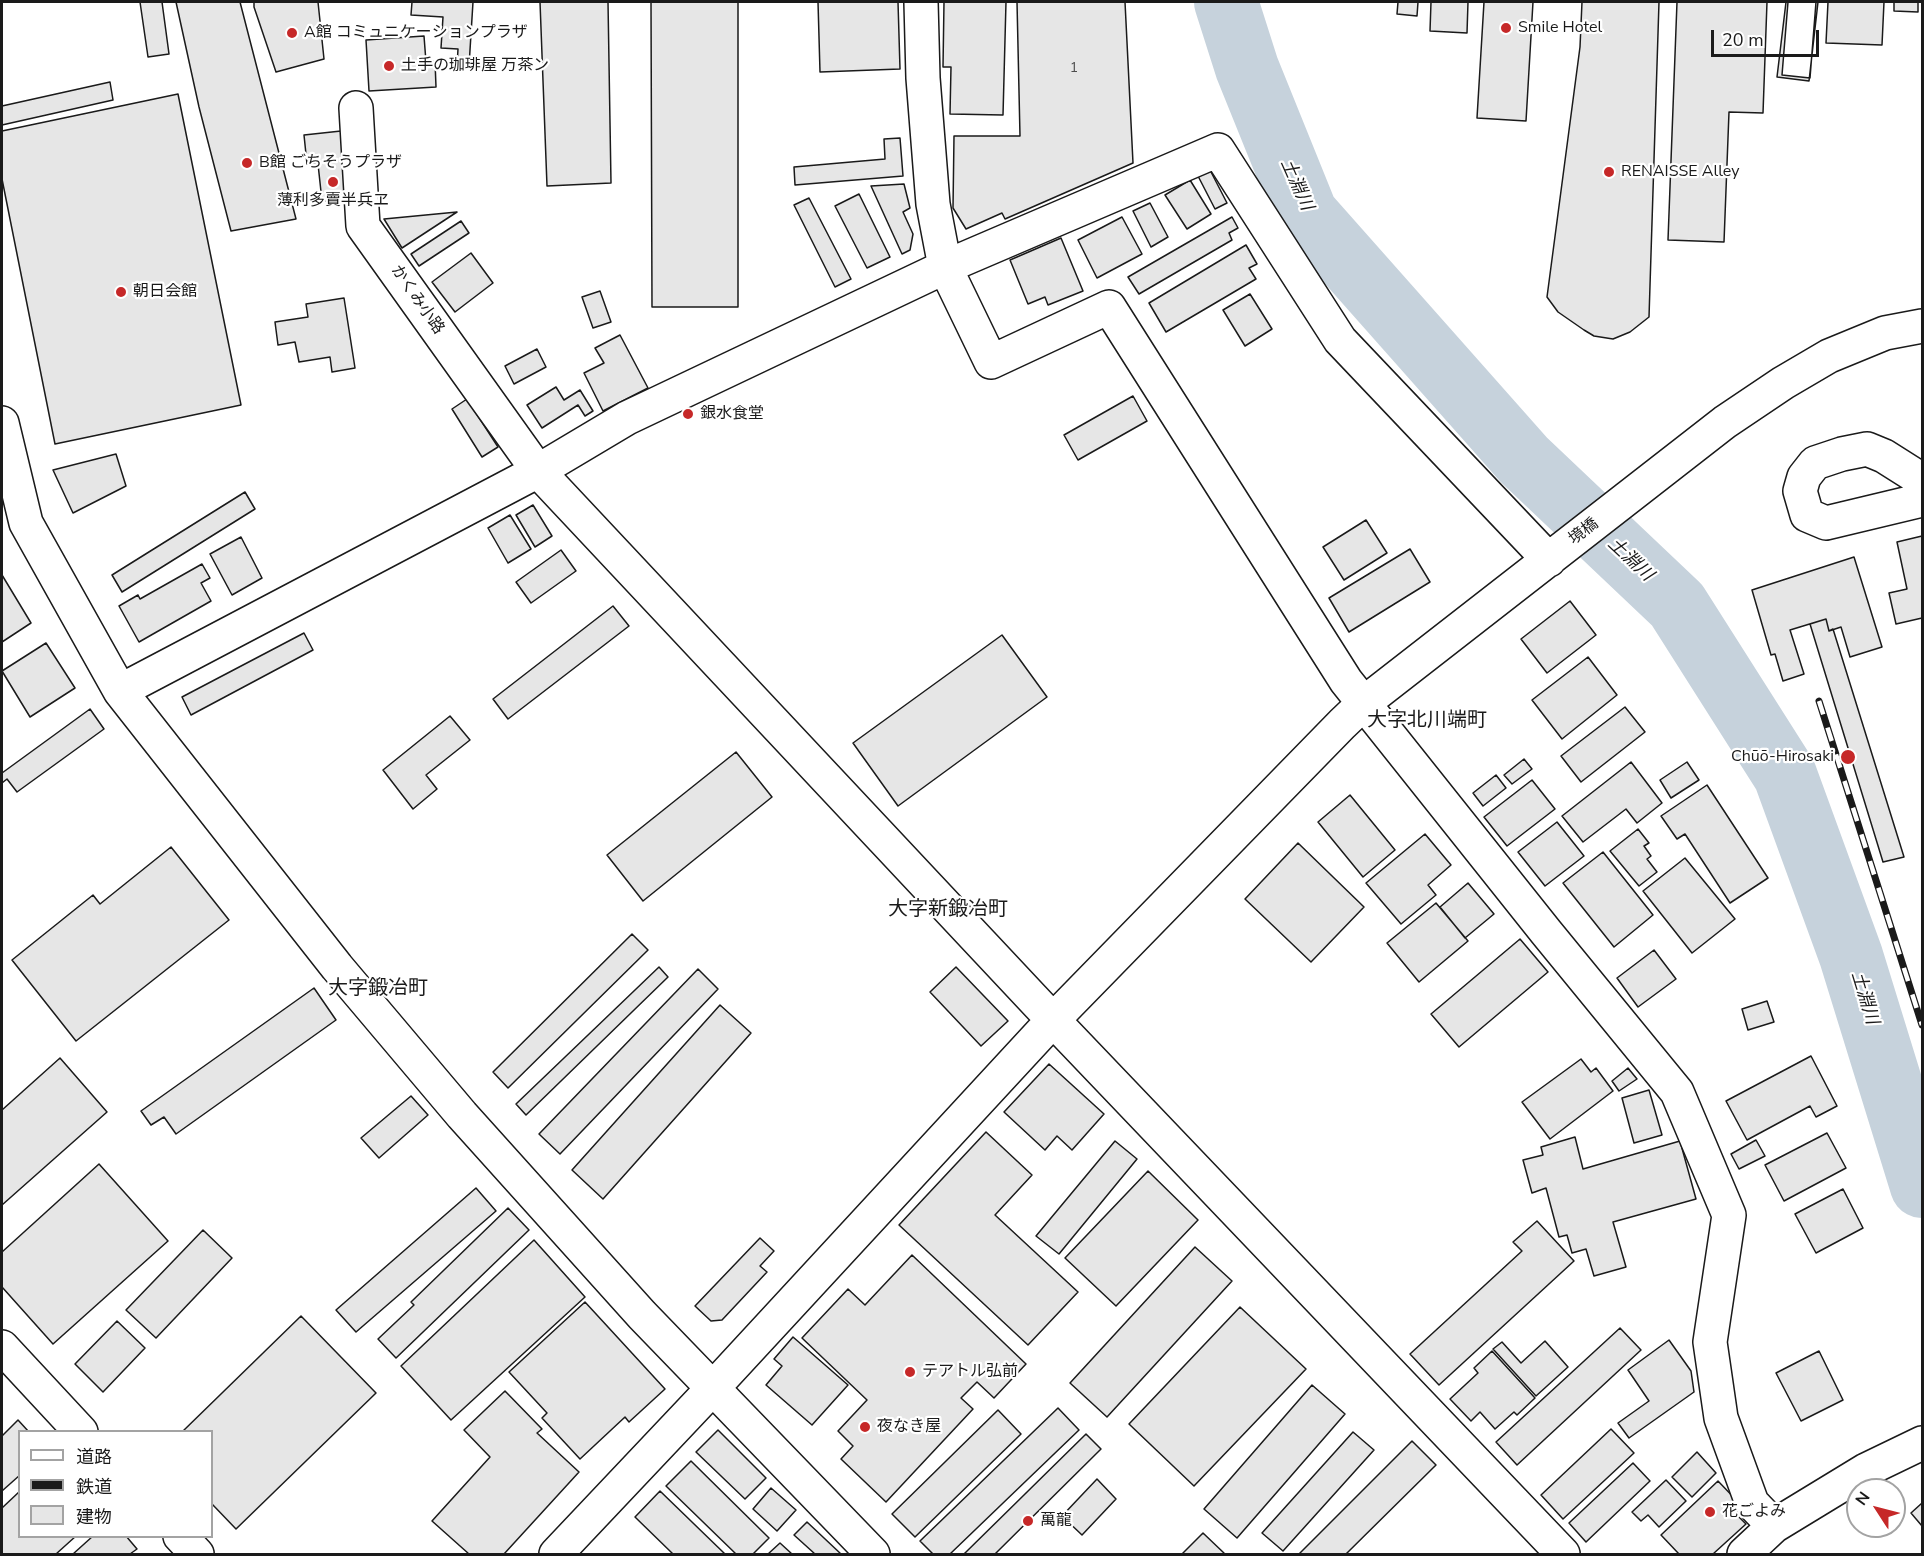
<!DOCTYPE html>
<meta charset="utf-8">
<style>
body{margin:0}
#map{position:relative;width:1924px;height:1556px;overflow:hidden;background:#fff;font-family:"Nunito Sans","Noto Sans JP",sans-serif}
canvas{display:block}
.frame{position:absolute;inset:0;border:3px solid #1a1a1a;pointer-events:none}
.legend{position:absolute;left:18px;top:1430px;width:195px;height:108px;box-sizing:border-box;background:#fff;border:2px solid #a3a3a3;margin:0;padding:8px 10px;list-style:none;font-size:18px;color:#1a1a1a}
.legend li{display:flex;align-items:center;gap:12px;height:30px}
.legend b{width:30px;border:2px solid #a3a3a3}
.north{position:absolute;left:1846px;top:1478px;width:60px;height:60px;box-sizing:border-box;background:#fff;border:2px solid #a3a3a3;border-radius:50%;rotate:306deg;font-size:16px;font-weight:700;line-height:24px;text-align:center;color:#1a1a1a}
.north::after{content:'';display:block;margin:auto;width:21px;height:27px;background:#c62828;clip-path:polygon(50% 0,100% 100%,50% 72%,0 100%)}
.scale{position:absolute;left:1711px;top:30px;width:108px;height:27px;box-sizing:border-box;border:3px solid #1a1a1a;border-top:0;padding-left:8px;font-size:18px;line-height:21px;white-space:nowrap;color:#1a1a1a;-webkit-text-stroke:4px #fff;paint-order:stroke}
</style>
<div id="map">
<canvas width="1924" height="1556"></canvas>
<div class="frame"></div>
<ul class="legend">
<li><b style="height:8px;background:#fff"></b>道路</li>
<li><b style="height:8px;background:#1a1a1a"></b>鉄道</li>
<li><b style="height:16px;background:#e6e6e6"></b>建物</li>
</ul>
<div class="north">N</div>
<div class="scale">20 m</div>
</div>
<script>
const g = document.querySelector('canvas').getContext('2d');
g.lineJoin = 'round';
function trace(path, color, width, dash) { g.strokeStyle = color; g.lineWidth = width; g.lineCap = dash ? 'butt' : 'round'; g.setLineDash(dash || []); g.stroke(path); }
function fillPath(path, color) { g.fillStyle = color; g.fill(path, 'evenodd'); }
function write(font, color, halo, rows, align = 'center') {
  g.font = font + ' "Nunito Sans","Noto Sans JP",sans-serif'; g.lineWidth = 4.5; g.setLineDash([]); g.textBaseline = 'middle'; g.strokeStyle = halo; g.fillStyle = color; for (const [text, x, y, turn = 0] of rows) {
    g.save(); g.translate(x, y); g.rotate((+turn || 0) * Math.PI / 180); g.textAlign = isNaN(turn) ? turn : align; if (halo) g.strokeText(text, 0, 0); g.fillText(text, 0, 0); g.restore();
  }
}
trace(new Path2D(`
 M 1226,2 L 1247,68 L 1306,214 L 1524,460 L 1677,605 L 1785,775 L 1851,956 L 1922,1186`), '#c6d2dc', 64);
const building = new Path2D(`
 M 140,2 L 162,2 L 169,54 L 148,57 Z
 M 176,2 L 240,2 L 296,219 L 231,231 L 199,107 Z
 M 254,2 L 318,2 L 324,59 L 276,72 L 254,7 Z
 M 412,2 L 473,2 L 469,66 L 457,66 L 458,49 L 441,48 L 443,17 L 411,15 Z
 M 540,2 L 608,2 L 611,183 L 547,186 Z
 M 651,2 L 738,2 L 738,307 L 652,307 Z
 M 818,2 L 898,2 L 900,69 L 820,72 Z
 M 944,2 L 1006,2 L 1003,115 L 950,114 L 951,67 L 943,67 Z
 M 1017,2 L 1125,2 L 1133,163 L 1005,219 L 1002,213 L 966,229 L 953,208 L 954,136 L 1020,136 Z
 M 1398,2 L 1418,2 L 1417,16 L 1397,14 Z
 M 1431,2 L 1468,2 L 1467,33 L 1430,31 Z
 M 1484,2 L 1533,2 L 1526,121 L 1477,118 Z
 M 1582,2 L 1659,2 L 1649,317 L 1630,332 L 1613,339 L 1594,336 L 1584,330 L 1558,312 L 1547,297 L 1580,47 Z
 M 1677,2 L 1767,2 L 1763,113 L 1729,112 L 1724,242 L 1668,240 Z
 M 1786,2 L 1818,2 L 1809,81 L 1777,77 Z
 M 1788,2 L 1816,2 L 1810,78 L 1782,75 Z
 M 1828,2 L 1884,2 L 1882,45 L 1826,43 Z
 M 1894,2 L 1918,2 L 1918,12 L 1894,11 Z
 M 424,36 L 426,62 L 435,61 L 436,87 L 369,91 L 366,40 Z
 M 110,82 L 113,100 L 2,125 L 2,106 Z
 M 178,94 L 241,405 L 55,444 L 2,179 L 2,131 Z
 M 341,131 L 347,199 L 322,201 L 318,164 L 307,164 L 304,135 Z
 M 900,138 L 903,176 L 795,185 L 794,167 L 885,159 L 884,139 Z
 M 1210,170 L 1227,203 L 1215,209 L 1198,176 Z
 M 1190,180 L 1211,214 L 1187,229 L 1165,195 Z
 M 904,184 L 910,208 L 903,212 L 913,234 L 910,250 L 902,254 L 871,186 Z
 M 859,194 L 890,257 L 867,268 L 835,206 Z
 M 809,198 L 851,279 L 835,287 L 794,205 Z
 M 1150,203 L 1168,237 L 1151,247 L 1133,211 Z
 M 457,212 L 402,248 L 384,219 Z
 M 1122,217 L 1142,254 L 1097,278 L 1078,240 Z
 M 1232,217 L 1238,228 L 1229,233 L 1232,240 L 1139,294 L 1128,277 Z
 M 461,221 L 469,233 L 419,266 L 411,254 Z
 M 1061,238 L 1083,291 L 1048,305 L 1045,297 L 1028,304 L 1010,260 Z
 M 1246,245 L 1257,264 L 1249,268 L 1256,279 L 1166,332 L 1149,303 Z
 M 471,253 L 493,283 L 455,312 L 432,282 Z
 M 600,291 L 611,322 L 593,328 L 582,297 Z
 M 1250,294 L 1272,329 L 1245,346 L 1223,310 Z
 M 344,298 L 355,368 L 332,372 L 330,357 L 299,362 L 295,342 L 278,345 L 275,322 L 308,317 L 306,304 Z
 M 620,335 L 648,388 L 603,411 L 584,373 L 604,363 L 595,348 Z
 M 537,349 L 546,367 L 514,384 L 505,366 Z
 M 556,387 L 564,400 L 580,390 L 593,411 L 585,416 L 578,405 L 542,428 L 527,405 Z
 M 1133,396 L 1147,421 L 1078,460 L 1064,435 Z
 M 467,399 L 498,447 L 482,457 L 452,409 Z
 M 116,454 L 126,486 L 73,513 L 53,470 Z
 M 245,492 L 255,509 L 122,592 L 112,575 Z
 M 533,505 L 552,536 L 535,547 L 516,515 Z
 M 510,515 L 531,549 L 508,563 L 488,528 Z
 M 1366,520 L 1387,553 L 1344,580 L 1323,547 Z
 M 1922,536 L 1922,618 L 1896,624 L 1889,593 L 1907,589 L 1897,542 Z
 M 241,537 L 262,578 L 232,595 L 210,554 Z
 M 1410,549 L 1430,582 L 1349,632 L 1329,598 Z
 M 561,550 L 576,571 L 531,603 L 516,582 Z
 M 1854,557 L 1882,647 L 1850,657 L 1841,627 L 1829,631 L 1826,619 L 1790,630 L 1804,674 L 1783,681 L 1775,654 L 1771,655 L 1752,590 Z
 M 202,564 L 210,578 L 201,583 L 211,601 L 139,642 L 119,606 L 138,595 L 140,599 Z
 M 2,575 L 31,623 L 2,642 Z
 M 1570,601 L 1596,635 L 1547,673 L 1521,639 Z
 M 613,606 L 629,626 L 508,719 L 493,699 Z
 M 1826,619 L 1829,631 L 1833,629 L 1904,857 L 1883,862 L 1810,624 Z
 M 304,633 L 313,650 L 191,715 L 182,697 Z
 M 1002,635 L 1047,697 L 898,806 L 853,743 Z
 M 46,643 L 75,688 L 30,717 L 2,671 Z
 M 1588,657 L 1617,695 L 1562,739 L 1532,700 Z
 M 1625,707 L 1645,732 L 1581,782 L 1561,756 Z
 M 90,709 L 104,729 L 17,792 L 7,779 L 2,783 L 2,773 Z
 M 450,716 L 470,740 L 426,775 L 437,789 L 413,809 L 383,770 Z
 M 736,752 L 772,797 L 643,901 L 607,855 Z
 M 1524,759 L 1532,769 L 1512,784 L 1504,775 Z
 M 1631,762 L 1662,803 L 1637,823 L 1626,809 L 1583,842 L 1562,816 Z
 M 1687,762 L 1699,780 L 1671,798 L 1660,780 Z
 M 1496,775 L 1506,788 L 1483,806 L 1473,793 Z
 M 1532,780 L 1555,809 L 1507,846 L 1484,817 Z
 M 1707,785 L 1768,878 L 1730,903 L 1685,834 L 1677,839 L 1661,816 Z
 M 1350,795 L 1395,850 L 1363,877 L 1318,822 Z
 M 1557,822 L 1584,856 L 1545,886 L 1518,852 Z
 M 1638,829 L 1649,843 L 1644,846 L 1651,856 L 1647,859 L 1657,872 L 1639,886 L 1610,851 Z
 M 1425,834 L 1451,865 L 1428,885 L 1436,895 L 1401,924 L 1366,883 Z
 M 1298,843 L 1364,907 L 1311,962 L 1245,899 Z
 M 171,847 L 229,920 L 76,1041 L 12,960 L 93,895 L 100,904 Z
 M 1603,852 L 1653,915 L 1614,947 L 1563,883 Z
 M 1685,858 L 1735,919 L 1692,953 L 1643,891 Z
 M 1468,883 L 1494,914 L 1465,938 L 1440,907 Z
 M 1436,903 L 1468,941 L 1419,982 L 1387,943 Z
 M 632,934 L 648,950 L 508,1088 L 493,1072 Z
 M 1520,939 L 1548,972 L 1459,1047 L 1431,1014 Z
 M 1654,950 L 1676,979 L 1638,1007 L 1617,978 Z
 M 659,967 L 668,977 L 526,1115 L 516,1104 Z
 M 956,967 L 1008,1021 L 981,1046 L 930,992 Z
 M 698,969 L 718,989 L 560,1154 L 539,1134 Z
 M 314,988 L 336,1020 L 176,1134 L 164,1117 L 151,1125 L 141,1111 Z
 M 1767,1001 L 1774,1022 L 1748,1030 L 1742,1009 Z
 M 720,1005 L 751,1033 L 603,1199 L 572,1170 Z
 M 1811,1056 L 1837,1106 L 1816,1117 L 1810,1106 L 1747,1140 L 1726,1101 Z
 M 60,1058 L 107,1112 L 2,1205 L 2,1110 Z
 M 1581,1059 L 1591,1072 L 1596,1068 L 1613,1091 L 1550,1139 L 1522,1102 Z
 M 1049,1064 L 1104,1114 L 1072,1150 L 1057,1136 L 1045,1150 L 1004,1112 Z
 M 1628,1068 L 1637,1079 L 1619,1091 L 1612,1081 Z
 M 1649,1090 L 1662,1135 L 1634,1143 L 1622,1098 Z
 M 411,1096 L 428,1115 L 379,1158 L 361,1138 Z
 M 986,1132 L 1032,1175 L 995,1215 L 1078,1292 L 1028,1345 L 899,1225 Z
 M 1827,1133 L 1846,1168 L 1784,1201 L 1765,1165 Z
 M 1575,1137 L 1583,1169 L 1680,1141 L 1696,1199 L 1613,1222 L 1626,1267 L 1594,1276 L 1586,1249 L 1572,1253 L 1567,1235 L 1559,1237 L 1546,1188 L 1532,1193 L 1523,1160 L 1543,1155 L 1541,1147 Z
 M 1756,1140 L 1765,1156 L 1739,1169 L 1731,1154 Z
 M 1115,1141 L 1137,1159 L 1059,1254 L 1036,1236 Z
 M 99,1164 L 168,1241 L 53,1344 L 2,1287 L 2,1252 Z
 M 1148,1171 L 1198,1220 L 1116,1306 L 1065,1258 Z
 M 476,1188 L 496,1211 L 356,1332 L 336,1310 Z
 M 1843,1189 L 1863,1228 L 1816,1253 L 1795,1214 Z
 M 508,1208 L 529,1230 L 396,1358 L 378,1339 L 414,1305 L 411,1302 Z
 M 1537,1221 L 1574,1261 L 1439,1385 L 1410,1354 L 1522,1251 L 1513,1242 Z
 M 203,1230 L 232,1258 L 156,1338 L 126,1310 Z
 M 760,1238 L 774,1251 L 760,1266 L 767,1272 L 722,1320 L 711,1321 L 695,1306 Z
 M 534,1240 L 585,1297 L 451,1420 L 401,1366 Z
 M 1195,1247 L 1232,1281 L 1107,1417 L 1070,1383 Z
 M 912,1255 L 1026,1364 L 994,1398 L 977,1382 L 961,1398 L 973,1409 L 886,1502 L 841,1459 L 853,1446 L 838,1431 L 867,1400 L 802,1338 L 848,1289 L 865,1305 Z
 M 585,1302 L 665,1389 L 629,1422 L 625,1417 L 580,1459 L 542,1418 L 547,1413 L 509,1372 Z
 M 1240,1307 L 1306,1369 L 1194,1486 L 1129,1424 Z
 M 301,1316 L 376,1393 L 236,1529 L 212,1504 L 212,1432 L 182,1432 Z
 M 117,1321 L 145,1348 L 103,1392 L 75,1364 Z
 M 1620,1328 L 1641,1350 L 1517,1465 L 1496,1442 Z
 M 793,1337 L 848,1385 L 812,1425 L 766,1385 L 782,1366 L 774,1359 Z
 M 1669,1340 L 1691,1371 L 1694,1392 L 1629,1438 L 1618,1423 L 1649,1401 L 1628,1370 Z
 M 1545,1341 L 1568,1367 L 1536,1396 L 1493,1349 L 1502,1342 L 1521,1363 Z
 M 1492,1351 L 1535,1398 L 1517,1415 L 1514,1412 L 1495,1429 L 1480,1412 L 1471,1421 L 1450,1399 L 1478,1373 L 1474,1368 Z
 M 1819,1351 L 1843,1400 L 1801,1421 L 1776,1373 Z
 M 1312,1385 L 1345,1414 L 1237,1538 L 1204,1509 Z
 M 505,1391 L 542,1429 L 537,1433 L 579,1472 L 504,1554 L 469,1554 L 432,1521 L 490,1457 L 464,1430 Z
 M 1058,1408 L 1079,1430 L 950,1554 L 933,1554 L 920,1541 Z
 M 998,1410 L 1021,1434 L 915,1537 L 892,1514 Z
 M 18,1420 L 29,1432 L 20,1432 L 20,1475 L 2,1491 L 2,1436 Z
 M 1611,1429 L 1634,1453 L 1563,1519 L 1541,1495 Z
 M 718,1430 L 766,1478 L 745,1499 L 696,1452 Z
 M 1353,1432 L 1374,1450 L 1283,1551 L 1262,1533 Z
 M 1086,1434 L 1101,1449 L 995,1554 L 964,1554 Z
 M 1412,1441 L 1436,1465 L 1346,1554 L 1299,1554 Z
 M 1697,1452 L 1716,1473 L 1692,1497 L 1672,1477 Z
 M 691,1461 L 769,1538 L 753,1554 L 736,1554 L 666,1486 Z
 M 1633,1463 L 1650,1481 L 1586,1542 L 1569,1523 Z
 M 1097,1479 L 1116,1499 L 1082,1535 L 1062,1516 Z
 M 1666,1480 L 1686,1501 L 1659,1527 L 1648,1515 L 1641,1521 L 1632,1512 Z
 M 1718,1481 L 1741,1505 L 1734,1512 L 1746,1524 L 1713,1554 L 1679,1554 L 1661,1535 Z
 M 771,1488 L 796,1510 L 777,1531 L 753,1509 Z
 M 20,1491 L 20,1536 L 76,1536 L 56,1554 L 2,1554 L 2,1508 Z
 M 660,1491 L 725,1554 L 673,1554 L 635,1517 Z
 M 1922,1503 L 1922,1526 L 1911,1513 Z
 M 807,1522 L 841,1554 L 815,1554 L 794,1535 Z
 M 1203,1533 L 1225,1554 L 1182,1554 Z
 M 93,1536 L 126,1536 L 137,1549 L 130,1554 L 73,1554 Z
 M 780,1543 L 792,1554 L 768,1554 Z`);
fillPath(building, '#e6e6e6');
trace(building, '#1a1a1a', 1.5);
const minor = new Path2D(`
 M 921,2 L 923,78 L 933,204 L 945,267 L 991,362 L 1109,307 L 1346,681 L 1546,932 L 1677,1092 L 1729,1215 L 1710,1342 L 1721,1418 L 1752,1503 L 1774,1526
 M 356,108 L 363,226 L 538,471 L 1053,1020 L 1563,1554
 M 2,423 L 26,523 L 120,691 L 337,967 L 462,1115 L 642,1315 L 873,1554
 M 1922,480 L 1884,456 L 1867,449 L 1842,454 L 1815,463 L 1804,477 L 1800,491 L 1807,515 L 1826,523 L 1922,500
 M 120,691 L 538,471 L 627,418 L 945,267 L 1218,150 L 1340,340 L 1549,560
 M 556,1554 L 712,1389 L 1053,1020 L 1342,724 L 1364,703 L 1725,422 L 1783,383 L 1829,356 L 1885,333 L 1922,326
 M 1744,1554 L 1774,1526 L 1866,1470 L 1922,1443`);
const major = new Path2D(`
 M 2,1347 L 81,1432
 M 180,1536 L 197,1554`);
trace(minor, '#1a1a1a', 36);
trace(major, '#1a1a1a', 36);
trace(minor, '#fff', 33);
trace(major, '#fff', 33);
const rail = new Path2D(`
 M 1819,701 L 1922,1025`);
trace(rail, '#1a1a1a', 7);
trace(rail, '#fff', 4.5, [14]);
for (const [x, y, r, color] of [
 [1506,28,6,"#c62828"],
 [292,33,6,"#c62828"],
 [389,66,6,"#c62828"],
 [247,163,6,"#c62828"],
 [1609,172,6,"#c62828"],
 [333,182,6,"#c62828"],
 [121,292,6,"#c62828"],
 [688,414,6,"#c62828"],
 [1848,757,8,"#c62828"],
 [910,1372,6,"#c62828"],
 [865,1427,6,"#c62828"],
 [1710,1512,6,"#c62828"],
 [1028,1521,6,"#c62828"]
]) { const dot = new Path2D(); dot.arc(x, y, r, 0, 2 * Math.PI); g.fillStyle = color; g.fill(dot); trace(dot, '#fff', 2); }
write('14px', '#4d4d4d', null, [
 ["1",1074,69]
]);
write('16px', '#1a1a1a', '#fff', [
 ["Smile Hotel",1518,28],
 ["A館 コミュニケーションプラザ",304,33],
 ["土手の珈琲屋 万茶ン",401,66],
 ["B館 ごちそうプラザ",259,163],
 ["RENAISSE Alley",1621,172],
 ["薄利多賣半兵ヱ",333,201,"center"],
 ["朝日会館",133,292],
 ["銀水食堂",700,414],
 ["Chūō-Hirosaki",1834,757,"right"],
 ["テアトル弘前",922,1372],
 ["夜なき屋",877,1427],
 ["花ごよみ",1722,1512],
 ["萬龍",1040,1521]
], 'left');
write('16px', '#1a1a1a', '#fff', [
 ["かくみ小路",417,300,55],
 ["境橋",1584,532,-37]
]);
write('italic 18px', '#1a1a1a', '#fff', [
 ["土淵川",1296,185,66],
 ["土淵川",1630,560,43],
 ["土淵川",1864,998,73]
]);
write('20px', '#1a1a1a', '#fff', [
 ["大字北川端町",1427,721],
 ["大字新鍛冶町",948,910],
 ["大字鍛冶町",378,989]
]);
</script>
